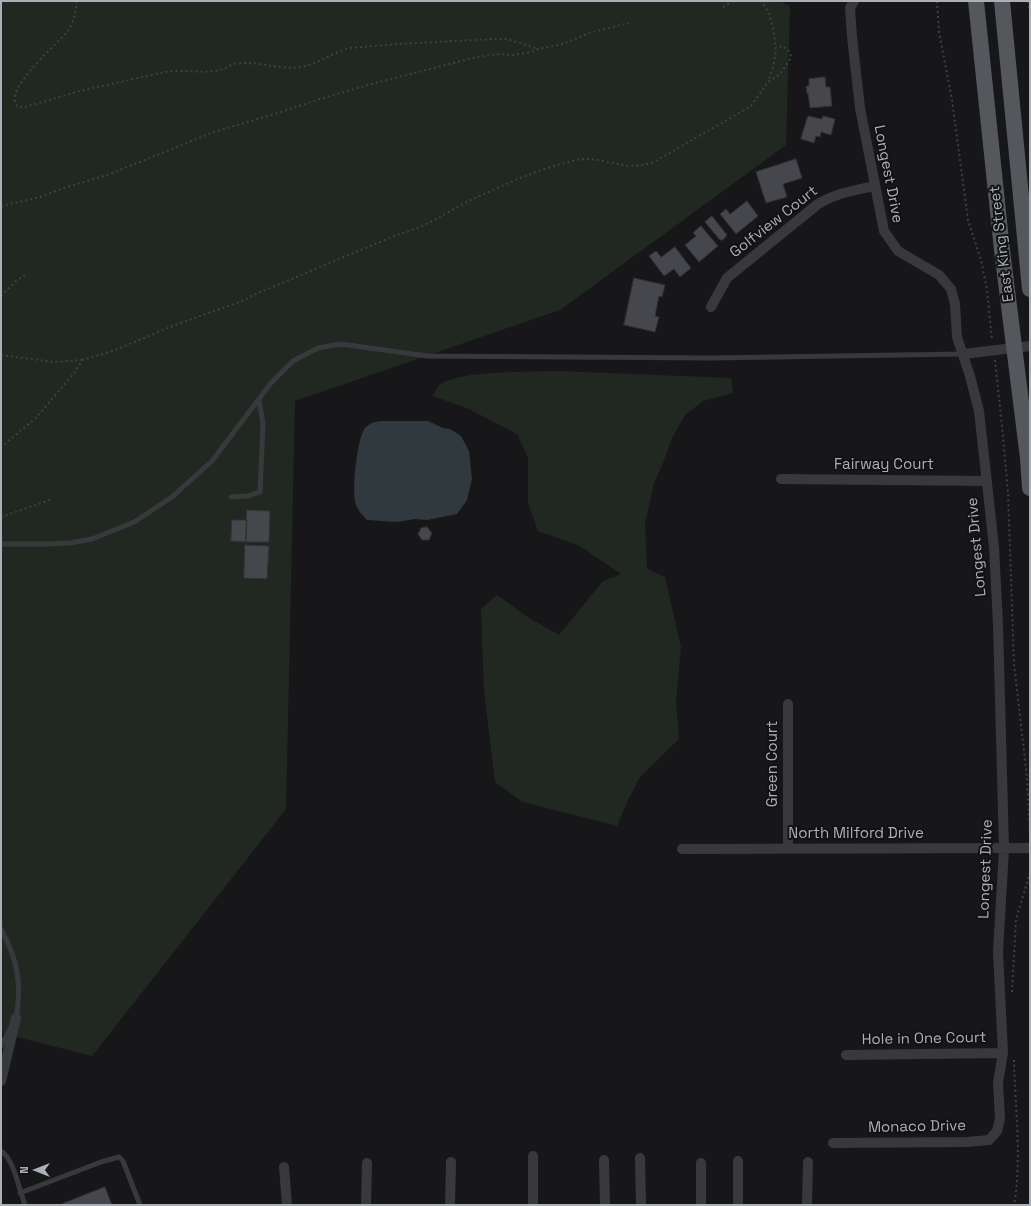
<!DOCTYPE html>
<style>
body{margin:0}
#map{position:relative;width:1031px;height:1206px;overflow:hidden;background:#171719;font-family:"Space Grotesk",sans-serif}
canvas{display:block}
.frame{position:absolute;inset:0;border:2px solid #aaafb8;pointer-events:none}
.north{position:absolute;left:16px;top:1150px;width:40px;height:40px;-webkit-text-stroke:3px #121214;paint-order:stroke;rotate:270deg;font-size:11px;font-weight:700;line-height:16px;text-align:center;color:#aaafb8}
.north::after{content:'';display:block;margin:auto;width:14px;height:18px;background:#aaafb8;clip-path:polygon(50% 0,100% 100%,50% 72%,0 100%)}
</style>
<div id="map">
<canvas width="1031" height="1206"></canvas>
<div class="frame"></div>
<div class="north">N</div>
</div>
<script>
const g = document.querySelector('canvas').getContext('2d');
g.lineJoin = 'round';
function fillPath(path, color) { g.fillStyle = color; g.fill(path, 'evenodd'); }
function trace(path, color, width, dash) { g.strokeStyle = color; g.lineWidth = width; g.lineCap = dash ? 'butt' : 'round'; g.setLineDash(dash || []); g.stroke(path); }
function write(font, color, halo, rows, align = 'center') {
  g.font = font + ' "Space Grotesk",sans-serif'; g.lineWidth = 4; g.setLineDash([]); g.textBaseline = 'middle'; g.strokeStyle = halo; g.fillStyle = color; for (const [text, x, y, turn = 0] of rows) {
    g.save(); g.translate(x, y); g.rotate((+turn || 0) * Math.PI / 180); g.textAlign = isNaN(turn) ? turn : align; if (halo) g.strokeText(text, 0, 0); g.fillText(text, 0, 0); g.restore();
  }
}
fillPath(new Path2D(`
 M 1,1 L 779,1 L 790,6 L 786,145 L 560,310 L 295,401 L 286,809 L 92,1056 L 1,1033 Z
 M 559,371 L 731,378 L 733,393 L 703,401 L 685,415 L 672,438 L 663,463 L 654,483 L 645,524 L 647,569 L 665,577 L 681,647 L 676,703 L 679,739 L 640,777 L 626,804 L 617,826 L 523,802 L 495,782 L 484,691 L 481,609 L 497,595 L 526,616 L 559,635 L 603,581 L 621,574 L 580,546 L 538,531 L 528,503 L 528,458 L 517,434 L 469,409 L 433,396 C 435,393 436,388 439,385 C 459,370 532,372 559,371 Z`), '#212822');
fillPath(new Path2D(`
 M 388,421 L 428,421 L 443,428 L 450,429 L 461,436 L 469,451 L 472,479 L 467,500 L 457,514 L 427,520 L 415,519 L 397,522 L 367,520 C 363,515 358,511 356,505 C 351,493 357,438 365,428 C 371,421 380,421 388,421 Z`), '#30393e');
const building = new Path2D(`
 M 825,77 L 826,87 L 830,87 L 832,106 L 810,108 L 808,93 L 807,94 L 806,86 L 809,86 L 809,79 Z
 M 808,116 L 822,119 L 823,116 L 835,119 L 831,135 L 821,132 L 820,137 L 816,136 L 814,143 L 801,139 Z
 M 796,159 L 802,178 L 783,184 L 787,197 L 766,203 L 756,172 Z
 M 747,201 L 758,216 L 736,234 L 720,214 L 726,209 L 730,214 Z
 M 712,216 L 727,235 L 723,240 L 720,240 L 705,222 Z
 M 701,226 L 718,246 L 699,262 L 685,245 L 696,236 L 693,233 Z
 M 675,247 L 691,268 L 680,277 L 674,269 L 664,276 L 649,256 L 656,251 L 661,257 Z
 M 634,278 L 665,285 L 662,297 L 659,296 L 655,316 L 659,317 L 655,332 L 624,325 Z
 M 247,510 L 270,511 L 269,542 L 246,542 Z
 M 232,520 L 247,520 L 246,542 L 231,541 Z
 M 427,527 L 432,533 L 429,540 L 422,540 L 418,534 L 421,528 Z
 M 245,545 L 269,546 L 267,579 L 244,578 Z
 M 105,1187 L 112,1205 L 59,1205 Z`);
fillPath(building, '#46474c');
trace(building, '#313135', 1);
trace(new Path2D(`
 M 77,1 C 76,9 74,21 70,28 C 61,42 0,90 18,107 L 25,107 L 80,91 L 165,72 C 183,69 202,74 220,70 C 224,70 227,67 231,65 C 235,63 241,63 246,63 C 264,63 283,70 301,67 C 319,64 333,52 350,48 L 399,44 L 494,39 L 507,39 L 538,49
 M 760,1 C 772,10 777,42 775,57 C 774,65 771,73 768,81
 M 937,1 L 939,32 L 952,100 L 968,220 L 981,260 L 987,290 L 992,340
 M 1028,1 L 1030,12
 M 723,7 L 734,1
 M 1,206 L 40,197 L 64,188 L 110,174 L 214,132 L 281,112 L 323,98 L 375,83 L 477,57 L 497,54 L 514,55 L 531,52 L 538,49 L 563,44 L 589,33 L 629,23
 M 1,296 L 16,281 L 25,275
 M 1,355 L 55,362 L 82,360 L 75,372 L 36,418 L 1,447
 M 82,360 L 113,351 L 175,325 L 245,300 L 251,296 L 399,234 C 426,228 449,210 473,199 C 502,186 531,172 561,164 C 569,162 577,159 585,159 C 612,159 624,172 654,162 L 751,106 L 768,82 L 780,74 L 789,61 L 791,57 L 790,52 L 783,46 L 775,48
 M 995,360 L 1002,426 L 1008,493 L 1014,664 L 1027,777 L 1030,834
 M 1,517 L 50,500
 M 1012,992 L 1016,919 L 1030,873
 M 1014,1060 C 1015,1106 1022,1161 1014,1205`), '#3e4044', 2, [2, 3]);
trace(new Path2D(`
 M 231,497 L 248,496 L 260,492 L 263,424 L 259,399
 M 1,544 L 47,544 L 70,543 L 92,539 L 134,522 L 172,497 L 212,461 L 271,383 L 293,361 L 318,348 L 341,344 L 427,356 L 711,358 L 963,354
 M 1,929 C 18,960 22,984 16,1019
 M 1,1046 L 10,1029
 M 1,1151 C 14,1159 19,1190 25,1205
 M 20,1193 L 101,1162 L 119,1157 L 123,1161 L 140,1205`), '#38393d', 5);
trace(new Path2D(`
 M 711,307 L 727,278 L 818,204 C 836,193 853,191 874,186
 M 963,354 L 1030,346
 M 781,479 L 986,481
 M 788,704 L 788,848
 M 682,849 L 1030,848
 M 846,1055 L 1003,1053
 M 1,1081 L 16,1018
 M 833,1143 L 967,1142 L 989,1140 L 997,1131 L 1000,1119 L 998,1083 L 1003,1053 L 998,952 L 1004,849 L 998,624 L 994,547 L 979,411 L 970,376 L 957,337 L 955,304 L 951,289 L 939,275 L 898,251 L 884,231 L 860,108 L 852,37 L 850,8 L 854,1
 M 533,1156 L 533,1205
 M 640,1158 L 641,1205
 M 604,1160 L 605,1205
 M 738,1161 L 738,1205
 M 701,1163 L 701,1205
 M 284,1167 L 287,1205
 M 366,1205 L 367,1163
 M 450,1205 L 451,1162
 M 807,1205 L 808,1162`), '#38393d', 10);
trace(new Path2D(`
 M 976,1 L 1002,250 L 1028,458 L 1030,488
 M 1002,1 L 1030,289`), '#54575c', 16);
write('15px', '#aaafb8', '#121214', [
 ["Longest Drive",888,174,79],
 ["Golfview Court",774,222,-38],
 ["East King Street",1002,244,-97],
 ["Fairway Court",884,465],
 ["Longest Drive",977,547,-95],
 ["Green Court",773,764,-90],
 ["North Milford Drive",856,834],
 ["Longest Drive",986,869,-88],
 ["Hole in One Court",924,1039,-1],
 ["Monaco Drive",917,1127,-1]
]);
</script>
